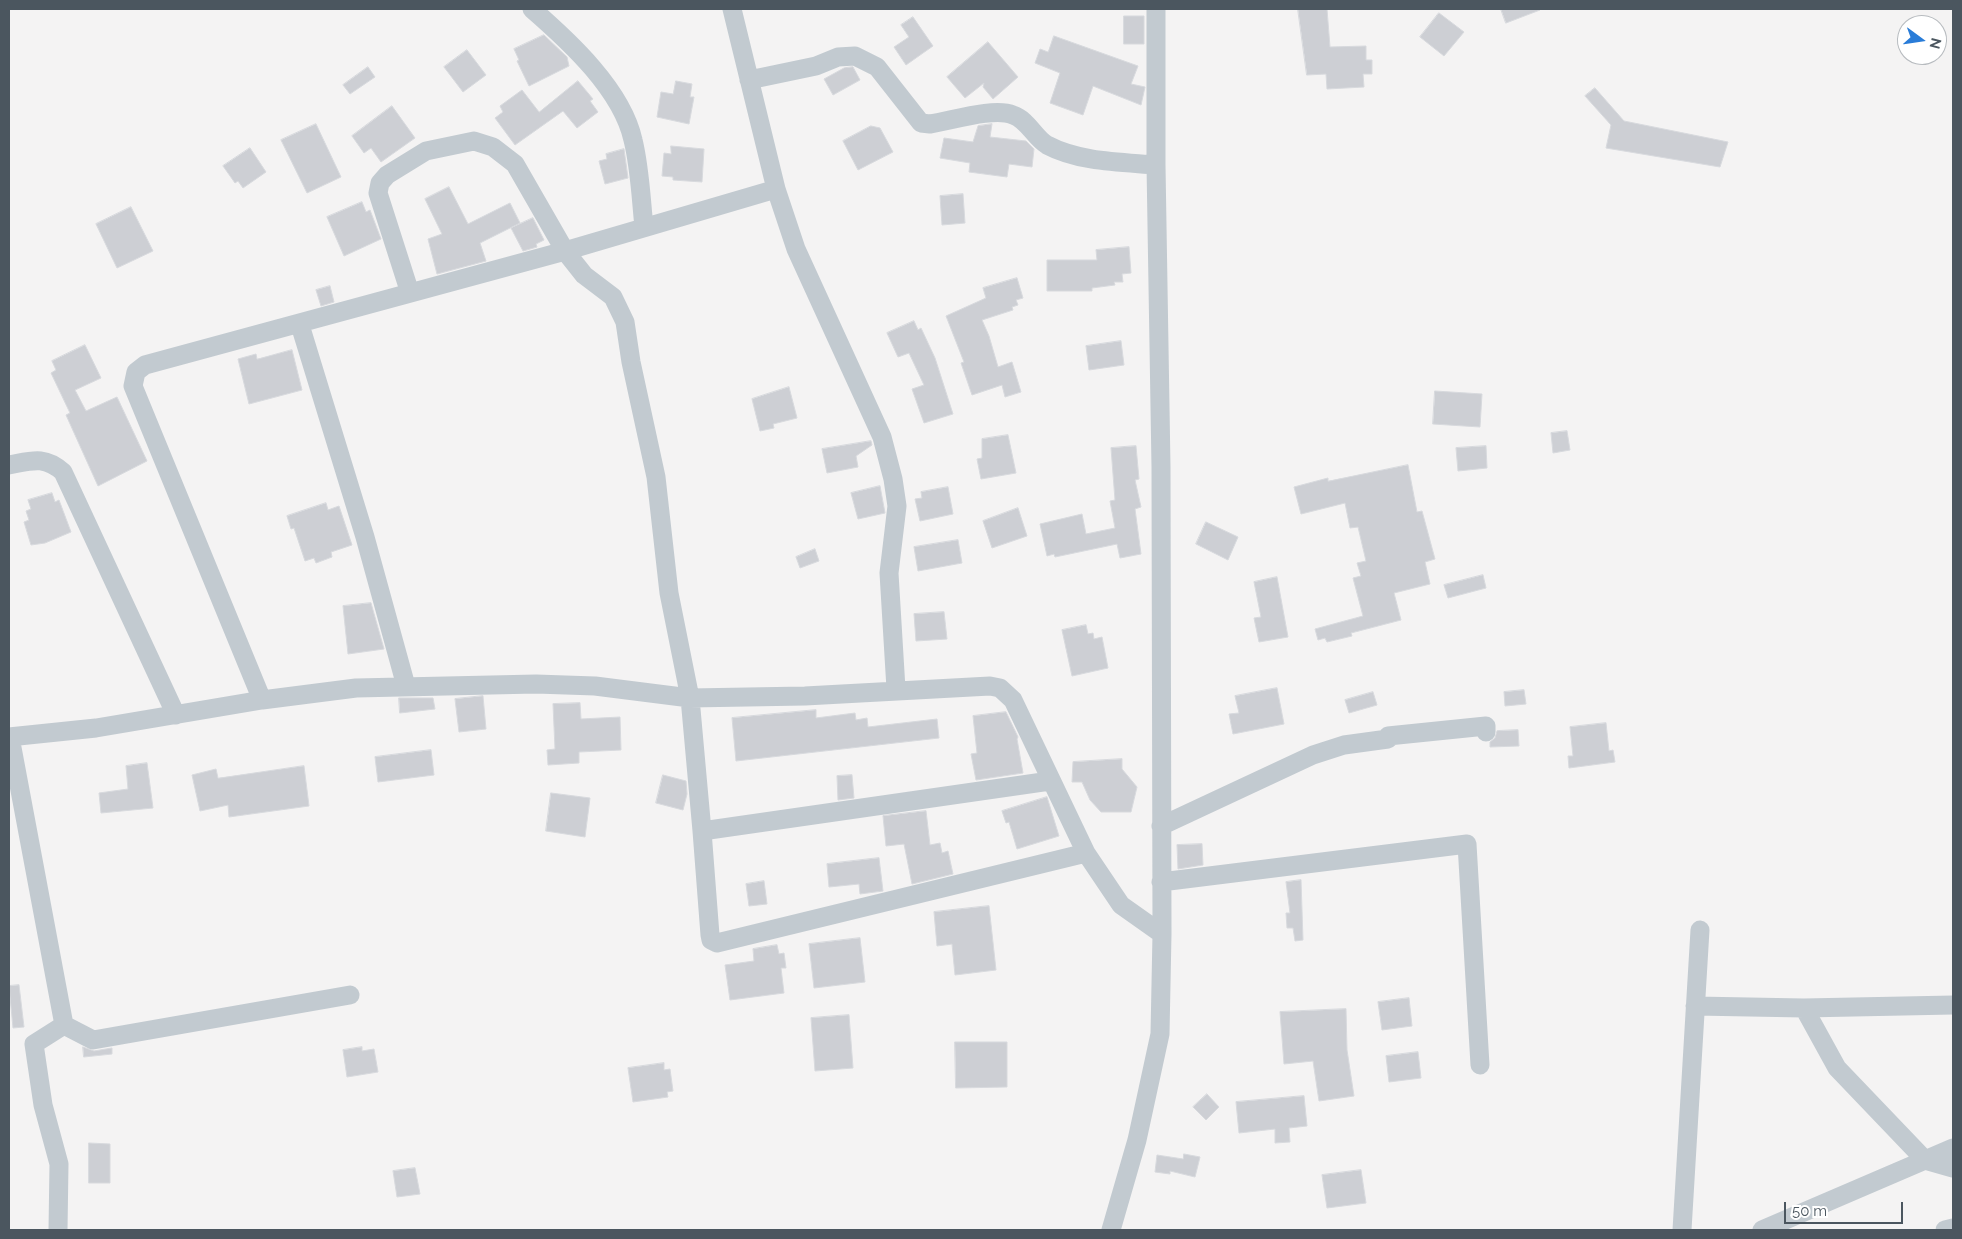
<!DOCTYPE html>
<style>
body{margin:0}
#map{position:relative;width:1962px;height:1239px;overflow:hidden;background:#f4f3f3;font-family:Raleway,sans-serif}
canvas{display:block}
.frame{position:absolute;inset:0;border:10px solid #4b565f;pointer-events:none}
.north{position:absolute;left:1897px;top:15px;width:50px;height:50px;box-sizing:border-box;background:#fff;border:1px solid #b7bbbf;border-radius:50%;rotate:104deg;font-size:14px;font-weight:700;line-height:20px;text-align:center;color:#4b565f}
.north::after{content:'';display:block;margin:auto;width:18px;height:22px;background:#297cd8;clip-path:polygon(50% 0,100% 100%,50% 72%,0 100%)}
.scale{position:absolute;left:1784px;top:1202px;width:119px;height:22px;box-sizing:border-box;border:2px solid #4b565f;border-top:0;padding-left:6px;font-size:15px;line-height:18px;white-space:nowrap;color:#4b565f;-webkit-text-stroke:4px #fff;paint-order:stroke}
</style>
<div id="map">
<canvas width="1962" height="1239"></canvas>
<div class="frame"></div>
<div class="north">N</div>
<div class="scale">50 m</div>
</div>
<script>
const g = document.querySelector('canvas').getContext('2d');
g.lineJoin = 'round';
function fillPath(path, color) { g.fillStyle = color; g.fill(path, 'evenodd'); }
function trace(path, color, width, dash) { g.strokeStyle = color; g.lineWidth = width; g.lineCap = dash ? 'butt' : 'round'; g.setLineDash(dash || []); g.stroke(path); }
const building = new Path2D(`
 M 1298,9 L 1327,9 L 1330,47 L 1366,46 L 1366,60 L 1372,60 L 1372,74 L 1363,74 L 1364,87 L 1327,89 L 1326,74 L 1307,75 Z
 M 1501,9 L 1539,9 L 1540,10 L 1506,23 Z
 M 1439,13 L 1464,32 L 1444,56 L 1420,37 Z
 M 1124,16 L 1144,16 L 1144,44 L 1124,44 Z
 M 913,17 L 933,46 L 906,65 L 894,47 L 909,37 L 901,25 Z
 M 544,35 L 567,57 L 569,66 L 529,86 L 517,61 L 519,60 L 514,49 Z
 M 1054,36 L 1138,66 L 1131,84 L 1145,87 L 1141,105 L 1093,86 L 1083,115 L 1050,103 L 1060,73 L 1035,63 L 1040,49 L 1048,52 Z
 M 988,42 L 1018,77 L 993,99 L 983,87 L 984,83 L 965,98 L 947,77 Z
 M 467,50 L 486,75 L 463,92 L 444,67 Z
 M 368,67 L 375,77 L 350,94 L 343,85 Z
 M 853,67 L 860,80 L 833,95 L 824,79 L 844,68 Z
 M 578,81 L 593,99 L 590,101 L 598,112 L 577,128 L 563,111 L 515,145 L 495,118 L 503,112 L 500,106 L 522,90 L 539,112 Z
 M 676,81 L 692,84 L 690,97 L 694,97 L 689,124 L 657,117 L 661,92 L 673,94 Z
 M 1595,88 L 1624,121 L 1728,142 L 1720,167 L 1606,148 L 1611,125 L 1585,96 Z
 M 392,106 L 415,138 L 381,162 L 371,148 L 364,153 L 352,136 Z
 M 316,124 L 341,177 L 307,193 L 281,140 Z
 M 992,124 L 990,137 L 1026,141 L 1034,149 L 1032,167 L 1009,164 L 1007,177 L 969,172 L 970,163 L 940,158 L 944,138 L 973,142 L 978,126 Z
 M 871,126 L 880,128 L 893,152 L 858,170 L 843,141 Z
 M 671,146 L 704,149 L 702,182 L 673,180 L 673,177 L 662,176 L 664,153 L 671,154 Z
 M 250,148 L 266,172 L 243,188 L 238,181 L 235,183 L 223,166 Z
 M 624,149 L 628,178 L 605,184 L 599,161 L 607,159 L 606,154 Z
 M 449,187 L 468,224 L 510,203 L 520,223 L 480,243 L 486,261 L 437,274 L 428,239 L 442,234 L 425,199 Z
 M 963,194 L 965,223 L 942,225 L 940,196 Z
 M 362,202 L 366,212 L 370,210 L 381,239 L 344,256 L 327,217 Z
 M 131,207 L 153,251 L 117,268 L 96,224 Z
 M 533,218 L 544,240 L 536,244 L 537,247 L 523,251 L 511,228 Z
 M 1129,247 L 1131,273 L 1122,274 L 1123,282 L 1114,282 L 1115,285 L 1092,288 L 1092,291 L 1047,291 L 1047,260 L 1097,260 L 1096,250 Z
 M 1017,278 L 1023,298 L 1016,300 L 1018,305 L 1012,307 L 1013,310 L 982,320 L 989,336 L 998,367 L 1012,362 L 1021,392 L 1005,397 L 1002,385 L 972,395 L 961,363 L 964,362 L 946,316 L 986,298 L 983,288 Z
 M 330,286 L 334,302 L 321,306 L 316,290 Z
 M 914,321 L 918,330 L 921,328 L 935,358 L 953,414 L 924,423 L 912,389 L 924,385 L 909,353 L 898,357 L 887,333 Z
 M 1121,341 L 1124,365 L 1089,370 L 1086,346 Z
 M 85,345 L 101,378 L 75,390 L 86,411 L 117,397 L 147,461 L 98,486 L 66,415 L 70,413 L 51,373 L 56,370 L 52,361 Z
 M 292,350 L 302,390 L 249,404 L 238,359 L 256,354 L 257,359 Z
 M 789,387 L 797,418 L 773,424 L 774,428 L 760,431 L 752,399 Z
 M 1435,391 L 1482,394 L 1480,427 L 1433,424 Z
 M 1567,431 L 1570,450 L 1553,453 L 1551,433 Z
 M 1008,435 L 1016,473 L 981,479 L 977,459 L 982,458 L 982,439 Z
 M 871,441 L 872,445 L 856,456 L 858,467 L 827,473 L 822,449 Z
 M 1136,446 L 1139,479 L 1135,480 L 1141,507 L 1135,509 L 1141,554 L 1120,558 L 1117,544 L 1055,557 L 1054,554 L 1047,556 L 1040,524 L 1082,514 L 1086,534 L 1115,528 L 1110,501 L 1115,500 L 1111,448 Z
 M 1486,446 L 1487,468 L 1458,471 L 1456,448 Z
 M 1408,465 L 1417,512 L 1422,511 L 1435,559 L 1425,562 L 1430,584 L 1394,593 L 1401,620 L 1351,633 L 1352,636 L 1327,642 L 1325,638 L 1318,640 L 1315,629 L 1363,616 L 1353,578 L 1361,576 L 1357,563 L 1366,561 L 1358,527 L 1350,528 L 1345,503 L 1301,514 L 1294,487 L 1328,478 L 1328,481 Z
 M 880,486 L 885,513 L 858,519 L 851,493 Z
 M 948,487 L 953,514 L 920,521 L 915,499 L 922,498 L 921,492 Z
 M 52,493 L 55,502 L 59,500 L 71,532 L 45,543 L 31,545 L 24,522 L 29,520 L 26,511 L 31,509 L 28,500 Z
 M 326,503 L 328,510 L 339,506 L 352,545 L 331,552 L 332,557 L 316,563 L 314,558 L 305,561 L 294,528 L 291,529 L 287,516 Z
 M 1018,508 L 1027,536 L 992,548 L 983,521 Z
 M 1206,522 L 1238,537 L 1228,560 L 1196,544 Z
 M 958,540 L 962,563 L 918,571 L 914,547 Z
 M 815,549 L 819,561 L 800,568 L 796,557 Z
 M 1483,575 L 1486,588 L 1448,598 L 1444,585 Z
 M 1277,577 L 1288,637 L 1259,642 L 1254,618 L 1261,617 L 1254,582 Z
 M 371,603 L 384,649 L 348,654 L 343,606 Z
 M 944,612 L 947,639 L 916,641 L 914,614 Z
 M 1086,625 L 1088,634 L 1093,633 L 1094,639 L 1102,637 L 1108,668 L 1072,676 L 1062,630 Z
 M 1277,688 L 1284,724 L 1233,734 L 1229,714 L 1239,713 L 1235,696 Z
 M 1524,690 L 1526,704 L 1505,706 L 1504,692 Z
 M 1373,692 L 1377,705 L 1349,713 L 1345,700 Z
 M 483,696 L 486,729 L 459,732 L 455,699 Z
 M 399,698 L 433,698 L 435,709 L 400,713 Z
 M 580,703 L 581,719 L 620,717 L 621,750 L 579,752 L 579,763 L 548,765 L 547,750 L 555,749 L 553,704 Z
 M 816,710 L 816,718 L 855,713 L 856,720 L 867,718 L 868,727 L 937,719 L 939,738 L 736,761 L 732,718 Z
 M 1006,712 L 1018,737 L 1017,739 L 1023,773 L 976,780 L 971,754 L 977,753 L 973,716 Z
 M 1606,723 L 1609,751 L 1613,750 L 1615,762 L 1569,768 L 1568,756 L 1573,756 L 1570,727 Z
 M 1518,730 L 1519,746 L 1490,747 L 1490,742 L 1495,738 L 1497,731 Z
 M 431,750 L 434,775 L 378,782 L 375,757 Z
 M 1122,759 L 1122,769 L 1137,787 L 1131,812 L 1101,812 L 1090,800 L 1082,782 L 1072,782 L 1073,762 Z
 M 147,763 L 153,808 L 101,813 L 99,793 L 128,789 L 126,766 Z
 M 304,766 L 309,806 L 229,817 L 228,805 L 200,811 L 192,775 L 216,769 L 218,778 Z
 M 663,775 L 686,781 L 687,794 L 683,810 L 656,803 Z
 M 852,775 L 854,798 L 838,800 L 837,776 Z
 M 551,793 L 590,798 L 585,837 L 546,831 Z
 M 1047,797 L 1059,836 L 1017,849 L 1009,822 L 1006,823 L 1002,811 Z
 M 926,811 L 930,845 L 940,843 L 942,853 L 948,851 L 953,874 L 912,884 L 904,844 L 886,846 L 883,816 Z
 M 1202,844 L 1203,865 L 1178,869 L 1177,845 Z
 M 879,858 L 883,891 L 860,894 L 859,884 L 829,887 L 827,864 Z
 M 1301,880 L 1303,940 L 1295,941 L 1293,928 L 1287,928 L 1286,913 L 1290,913 L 1286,882 Z
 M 764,881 L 767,904 L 749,906 L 746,884 Z
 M 989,906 L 996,970 L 955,975 L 952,944 L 937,946 L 934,912 Z
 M 860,938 L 865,982 L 814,988 L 809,944 Z
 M 777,945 L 779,954 L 784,953 L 786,968 L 781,968 L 784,993 L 730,1000 L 725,965 L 754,961 L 753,949 Z
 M 19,985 L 24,1027 L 13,1028 L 9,986 Z
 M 1409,998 L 1412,1026 L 1382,1030 L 1378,1002 Z
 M 1346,1009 L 1347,1050 L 1354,1096 L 1319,1101 L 1313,1061 L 1284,1064 L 1280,1012 Z
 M 849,1015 L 853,1068 L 815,1071 L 811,1018 Z
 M 955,1042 L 1007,1042 L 1007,1087 L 956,1088 Z
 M 83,1047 L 94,1051 L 112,1048 L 112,1054 L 84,1057 Z
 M 362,1047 L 362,1051 L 374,1049 L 378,1072 L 347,1077 L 343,1050 Z
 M 1418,1052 L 1421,1078 L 1389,1082 L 1386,1056 Z
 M 664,1063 L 664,1070 L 670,1069 L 673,1091 L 667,1092 L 668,1097 L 633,1102 L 628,1068 Z
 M 1207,1094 L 1219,1107 L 1206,1120 L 1193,1107 Z
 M 1304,1096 L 1307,1126 L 1289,1128 L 1290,1142 L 1275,1143 L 1275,1129 L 1239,1133 L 1236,1102 Z
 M 89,1143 L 110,1144 L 110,1183 L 89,1183 Z
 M 1184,1154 L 1200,1157 L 1195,1177 L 1170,1171 L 1170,1174 L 1155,1172 L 1157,1155 L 1183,1159 Z
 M 415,1168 L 420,1194 L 397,1197 L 393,1171 Z
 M 1361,1170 L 1366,1203 L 1327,1208 L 1322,1175 Z`);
fillPath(building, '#cdcfd4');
trace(building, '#d7d9dd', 1);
trace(new Path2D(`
 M 532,9 C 570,42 622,90 633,140 C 640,168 641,199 644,227
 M 732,9 L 776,189 L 796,249 L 882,437 L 893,479 L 897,506 L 889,573 L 896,689
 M 749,80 L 816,66 L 838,57 L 855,56 L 877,67 L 921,123 L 930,124 C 951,121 994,107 1013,115 C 1028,120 1034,137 1047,145 C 1079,162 1120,162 1156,165
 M 410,293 L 378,193 L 380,183 L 387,175 L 426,151 L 474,141 L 493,147 L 515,164 L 565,251 L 584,275 L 613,297 L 625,322 L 631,362 L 656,477 L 669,593 L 690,698 L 702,831 L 1050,781
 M 300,325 L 365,537 L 406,686
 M 9,465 C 31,461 44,455 63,472 L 176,715
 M 262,700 L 133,386 L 136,372 L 145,365 L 565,251 L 776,189
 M 9,737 L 96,728 L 262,700 L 356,688 L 536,684 L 595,686 L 690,698 L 805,696 L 990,686 L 1000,688 L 1013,700 L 1086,853 L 1121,905 L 1162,934
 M 10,737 L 64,1025 L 93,1040 L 350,995
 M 1161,826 L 1313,755 L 1344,745 L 1388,739 L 1388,736 L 1486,726 L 1486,732
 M 702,831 L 710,935 L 711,940 L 717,943 L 1086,853
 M 1161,882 L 1467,844 L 1480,1065
 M 1695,1006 L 1804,1008 L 1837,1068 L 1925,1160 L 1953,1168
 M 1804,1008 L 1953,1005
 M 58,1230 L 59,1164 L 43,1105 L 34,1044 L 64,1025
 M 1111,1230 L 1137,1140 L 1160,1034 L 1162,934 L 1161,467 L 1156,165 L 1156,9
 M 1682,1230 L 1700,930
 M 1762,1230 L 1953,1148
 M 1945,1230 L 1953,1228`), '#c2cad0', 19);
</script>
